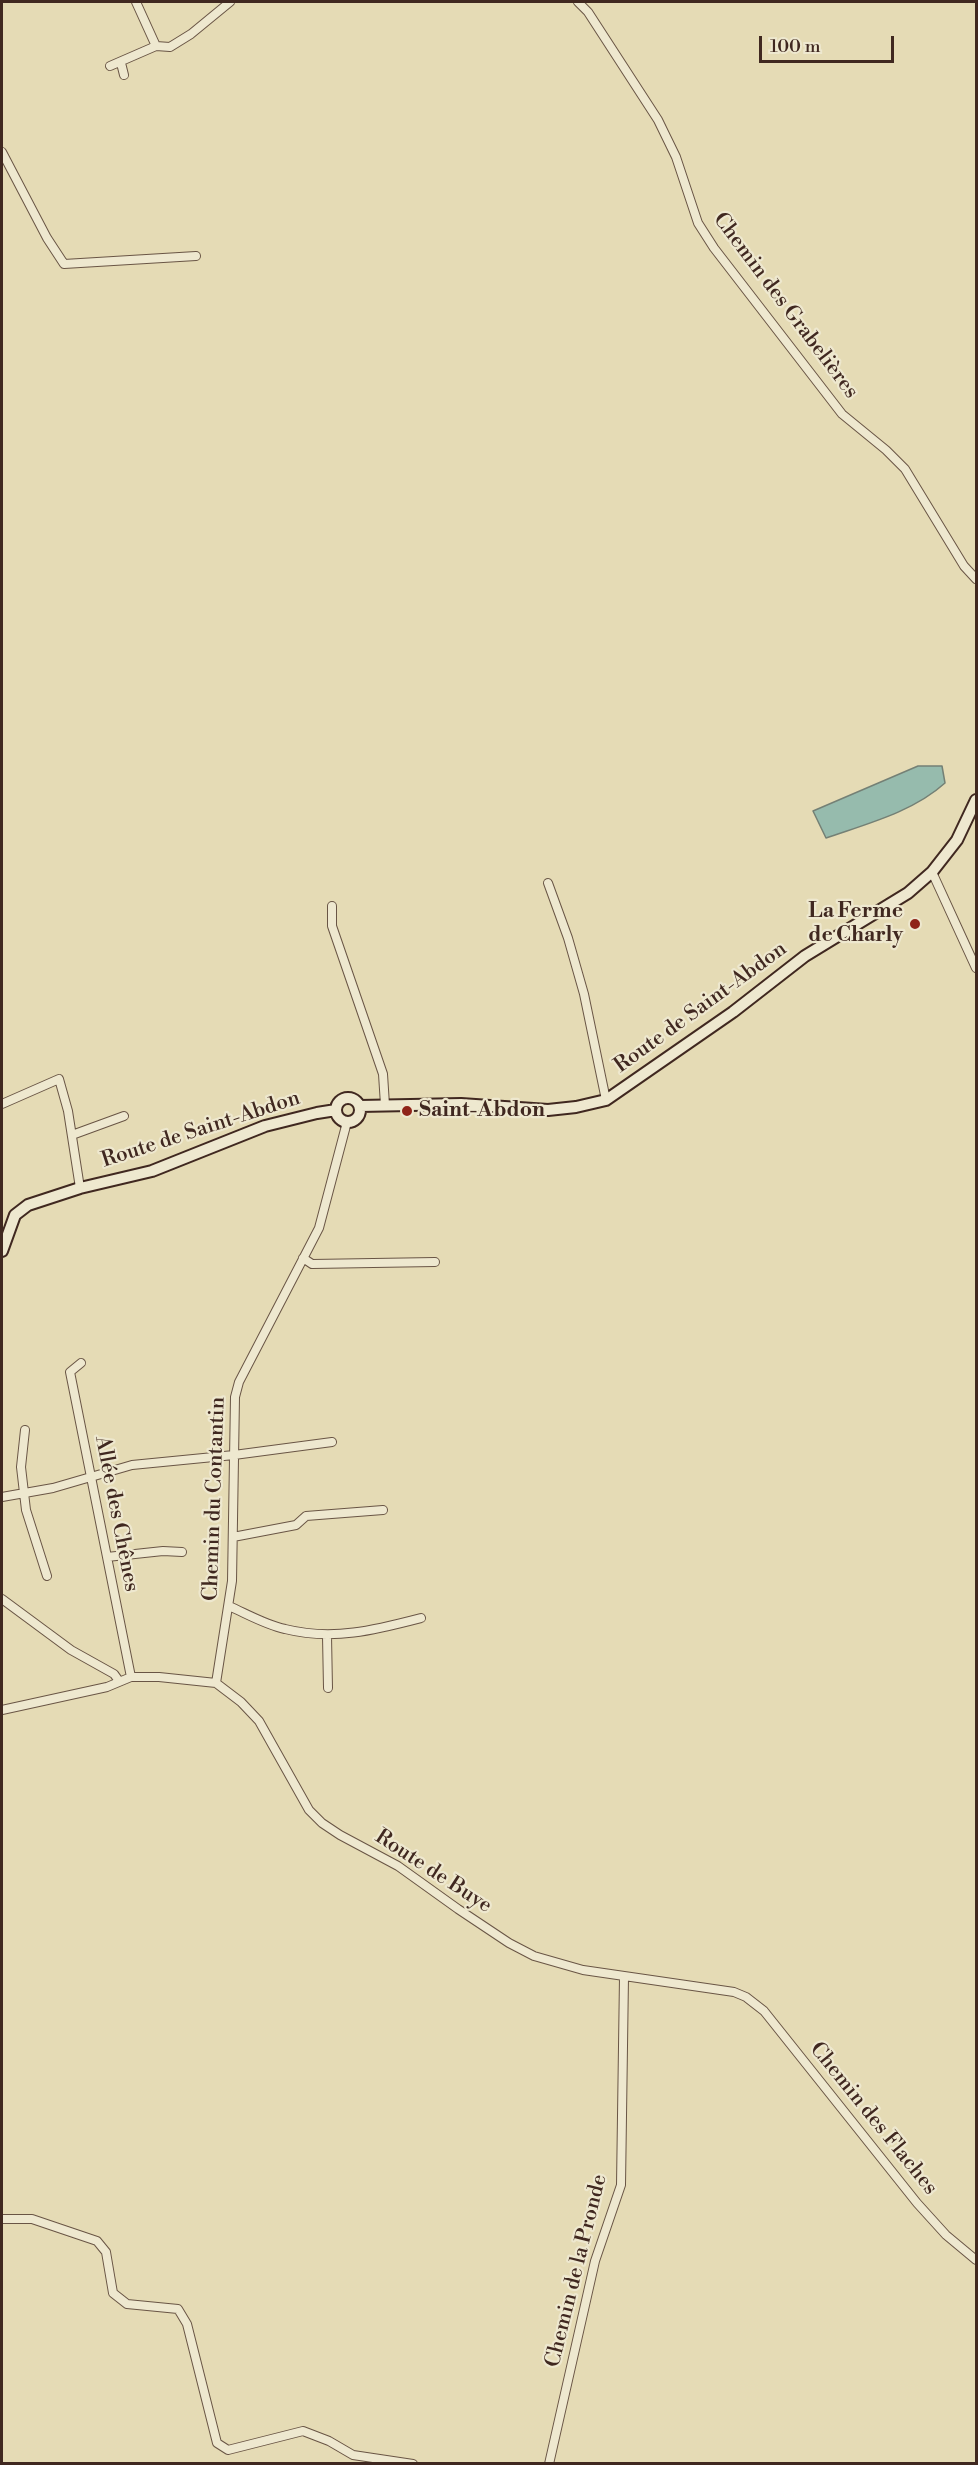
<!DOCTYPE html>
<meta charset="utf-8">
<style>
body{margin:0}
#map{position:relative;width:978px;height:2465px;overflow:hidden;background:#e5dbb5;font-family:"Libre Bodoni",serif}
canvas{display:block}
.frame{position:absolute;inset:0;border:3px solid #402820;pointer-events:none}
.scale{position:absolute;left:759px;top:36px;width:135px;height:27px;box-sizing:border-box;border:3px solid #402820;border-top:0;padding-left:8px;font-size:18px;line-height:21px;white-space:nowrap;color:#402820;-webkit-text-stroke:4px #eee8cf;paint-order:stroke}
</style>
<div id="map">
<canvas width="978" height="2465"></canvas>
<div class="frame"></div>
<div class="scale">100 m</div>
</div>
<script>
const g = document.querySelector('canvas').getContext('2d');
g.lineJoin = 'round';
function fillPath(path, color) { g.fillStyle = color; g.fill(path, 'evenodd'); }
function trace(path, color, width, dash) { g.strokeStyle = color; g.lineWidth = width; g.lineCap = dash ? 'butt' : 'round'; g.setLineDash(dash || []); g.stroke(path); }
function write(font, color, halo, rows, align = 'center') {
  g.font = font + ' "Libre Bodoni",serif'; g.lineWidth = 4.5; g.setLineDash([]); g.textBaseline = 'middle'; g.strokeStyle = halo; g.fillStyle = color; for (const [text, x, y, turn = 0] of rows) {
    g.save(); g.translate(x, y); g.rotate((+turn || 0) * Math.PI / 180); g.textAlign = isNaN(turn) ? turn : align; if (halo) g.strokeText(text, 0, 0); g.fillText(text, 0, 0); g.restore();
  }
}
const water = new Path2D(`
 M 918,766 L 942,766 L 945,783 C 913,812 866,824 826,838 L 813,811 Z`);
fillPath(water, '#96bbad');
trace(water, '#748075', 1.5);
const street = new Path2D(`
 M 136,2 L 156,46 L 170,47 L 191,34 L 230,2
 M 578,2 L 588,12 L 658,120 L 676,157 L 698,223 L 714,248 L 842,414 L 886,450 L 905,469 L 964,566 L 976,579
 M 121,63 L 124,75
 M 110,66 L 156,46
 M 2,152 L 47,238 L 64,264 L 196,256
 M 932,872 L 976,968
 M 548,883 L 568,938 L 584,994 L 606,1100
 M 332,906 L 332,926 L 383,1074 L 385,1105
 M 2,1104 L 59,1079 L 68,1111 L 80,1188
 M 72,1135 L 124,1116
 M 303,1258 L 312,1264 L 435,1262
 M 81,1363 L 70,1372 L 131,1677
 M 25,1430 L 21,1467 L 26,1510 L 47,1576
 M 2,1497 L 53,1488 L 132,1465 L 234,1455 L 332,1442
 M 233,1537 L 296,1525 L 306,1516 L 383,1510
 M 107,1557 L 163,1551 L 182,1552
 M 2,1599 L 71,1650 L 114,1674 L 119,1681
 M 229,1606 C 247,1614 266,1625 285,1629 C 333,1641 375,1630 421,1618
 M 327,1636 L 328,1688
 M 216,1683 L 232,1581 L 235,1397 L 239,1382 L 319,1228 L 347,1122
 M 2,1710 L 107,1687 L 131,1677 L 159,1677 L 216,1683 L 241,1702 L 259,1721 L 309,1810 L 322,1823 L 340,1835 L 398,1866 L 458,1909 L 509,1943 L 534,1956 L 583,1970 L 734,1992 L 746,1997 L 764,2011 L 917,2203 L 946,2235 L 976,2260
 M 2,2219 L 32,2219 L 97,2241 L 106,2252 L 113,2293 L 127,2304 L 178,2309 L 187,2324 L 217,2443 L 228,2450 L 303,2431 L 329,2441 L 353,2455 L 413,2464
 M 549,2464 L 595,2261 L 621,2185 L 624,1977`);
const secondary = new Path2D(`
 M336 1110a12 12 0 1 1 24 0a12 12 0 1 1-24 0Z
 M 360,1106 L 461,1104 L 548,1110 L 576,1107 L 606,1100 L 733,1012 L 805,956 L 908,893 L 932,872 L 957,840 L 976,800
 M 2,1251 L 15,1215 L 28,1205 L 80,1188 L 152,1171 L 265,1126 L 317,1113 L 336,1110`);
trace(street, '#695545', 10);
trace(secondary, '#402820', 14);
trace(street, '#eee8cf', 8);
trace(secondary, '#eee8cf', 10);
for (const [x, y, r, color] of [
 [915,924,6,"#8f2418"],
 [407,1111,6,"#8f2418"]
]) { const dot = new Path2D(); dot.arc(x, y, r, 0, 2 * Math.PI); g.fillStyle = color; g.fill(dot); trace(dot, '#eee8cf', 2); }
write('21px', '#402820', '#eee8cf', [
 ["Chemin des Grabelières",785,306,53],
 ["Route de Saint-Abdon",701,1008,-36],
 ["Route de Saint-Abdon",201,1130,-18],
 ["Chemin du Contantin",215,1499,-88],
 ["Allée des Chênes",116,1514,79],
 ["Route de Buye",433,1872,33],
 ["Chemin des Flaches",873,2119,51],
 ["Chemin de la Pronde",577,2271,-76]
]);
write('bold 21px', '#402820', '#eee8cf', [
 ["La Ferme",903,912],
 ["de Charly",903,936],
 ["Saint-Abdon",419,1111,"left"]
], 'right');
</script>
